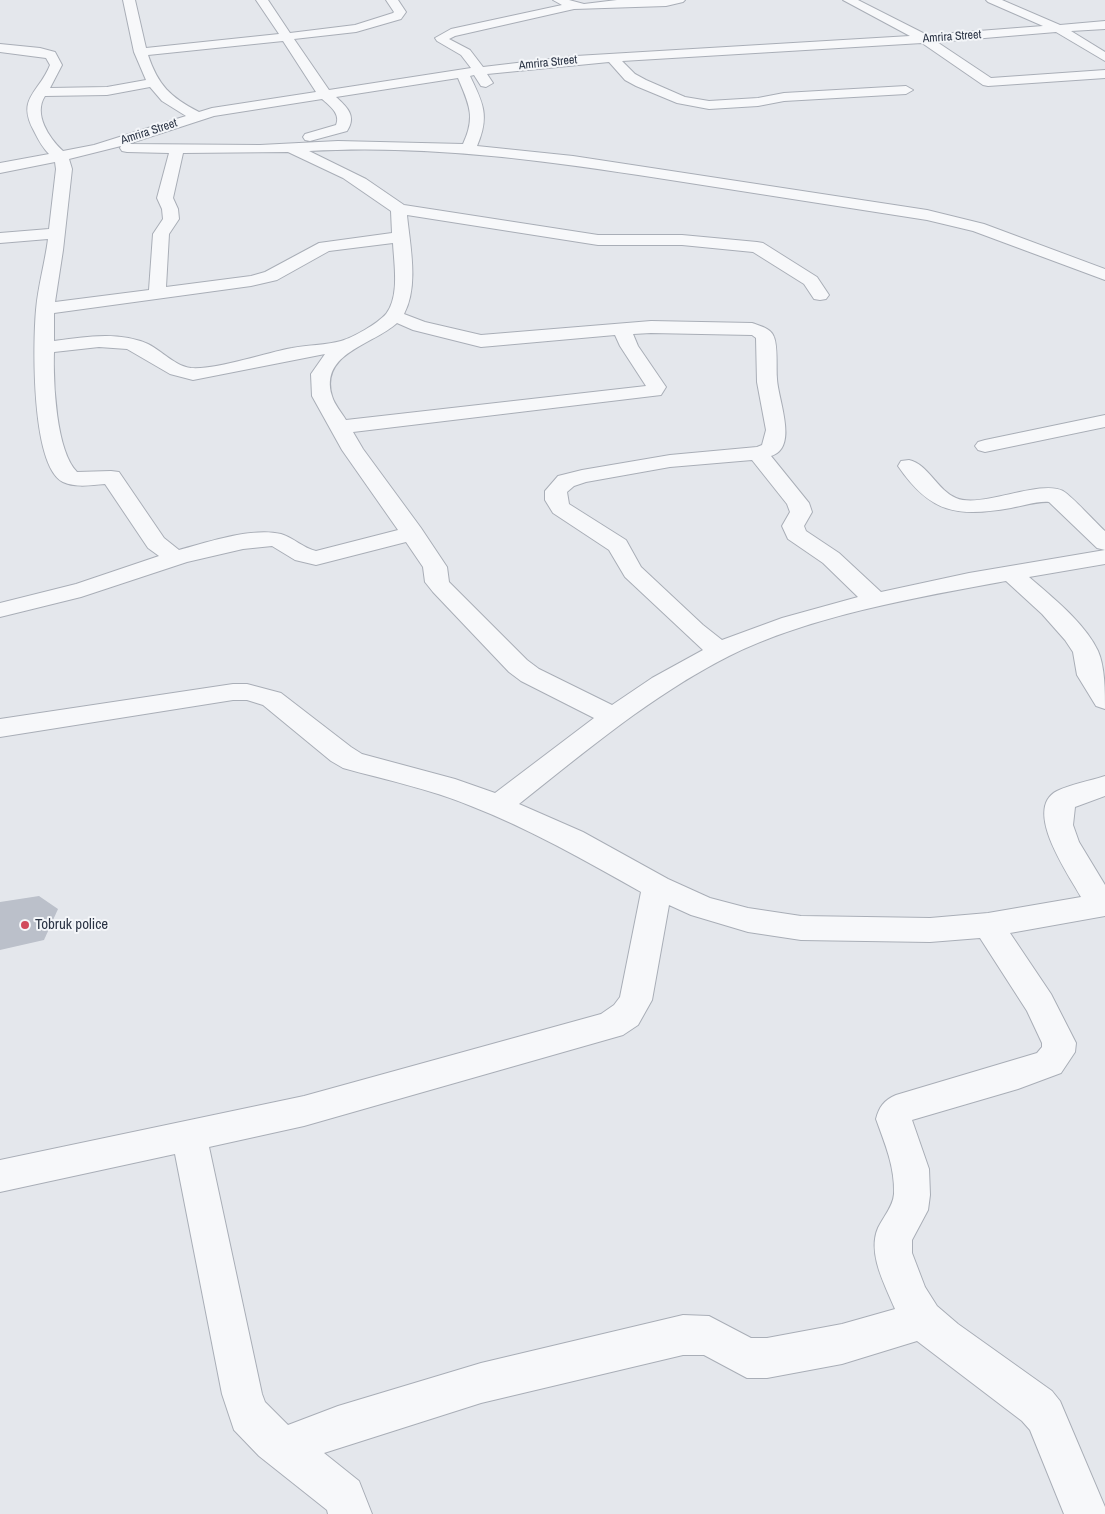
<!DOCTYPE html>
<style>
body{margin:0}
canvas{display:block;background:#e4e7ec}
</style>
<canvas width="1105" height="1514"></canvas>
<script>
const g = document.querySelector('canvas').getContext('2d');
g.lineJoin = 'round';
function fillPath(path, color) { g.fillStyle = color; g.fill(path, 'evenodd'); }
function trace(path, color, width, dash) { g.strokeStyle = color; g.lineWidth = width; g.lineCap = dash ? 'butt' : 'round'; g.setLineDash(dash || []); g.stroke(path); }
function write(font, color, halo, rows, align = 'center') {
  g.font = font + ' "Archivo Narrow",sans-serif'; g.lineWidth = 4; g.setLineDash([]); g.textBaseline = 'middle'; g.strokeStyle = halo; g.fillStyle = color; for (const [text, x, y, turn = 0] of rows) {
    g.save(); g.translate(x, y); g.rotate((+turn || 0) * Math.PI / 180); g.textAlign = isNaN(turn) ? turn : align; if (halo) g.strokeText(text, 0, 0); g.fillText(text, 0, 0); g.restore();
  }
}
fillPath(new Path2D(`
 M 39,896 L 58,909 L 44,940 L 0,950 L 0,902 Z`), '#bbc0ca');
const minor = new Path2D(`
 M 123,0 L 135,0 L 146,48 L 279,34 L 256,0 L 268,0 L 290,33 L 355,25 L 393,13 L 394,12 L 386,0 L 398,0 L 406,12 L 401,19 L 356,32 L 294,39 L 329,90 L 471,68 L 461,55 L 437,41 L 435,38 L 451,29 L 562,5 L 553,0 L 569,0 L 584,4 L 617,0 L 685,0 L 683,2 L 666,6 L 574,9 L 455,36 L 449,39 L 470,50 L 483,67 L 576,56 L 910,36 L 843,0 L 858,0 L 927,35 L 1043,26 L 988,2 L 986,0 L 1002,0 L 1060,25 L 1105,21 L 1105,29 L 1071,31 L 1105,52 L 1105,61 L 1056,32 L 937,42 L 991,78 L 1105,70 L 1105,78 L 988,86 L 983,85 L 922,43 L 622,61 L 635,74 L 646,80 L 685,97 L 709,101 L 758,98 L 784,93 L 906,86 L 913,90 L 906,94 L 784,101 L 758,106 L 709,109 L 677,103 L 636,86 L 625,80 L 609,62 L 487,74 L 493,83 L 486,87 L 481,86 L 474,75 L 470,76 C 483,103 490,116 477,146 L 573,156 L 927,210 L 984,224 L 1105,269 L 1105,280 L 973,231 L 927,220 C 844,207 760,194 677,181 C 556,162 433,144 309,151 L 366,179 L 404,205 L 598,235 L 682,235 L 757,242 L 763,243 L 817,277 L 829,295 L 826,299 L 820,300 L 814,299 L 804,284 L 753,252 L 682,245 L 598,245 L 407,215 C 410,246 419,286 404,314 L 425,322 L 481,335 L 651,321 L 752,323 C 760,326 771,328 774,337 C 778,347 776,368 777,379 C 778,400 799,448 771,456 L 809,503 L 812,512 L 804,526 L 806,531 L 839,553 L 881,592 L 969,573 L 1105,550 L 1105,564 L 1029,577 C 1052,597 1085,623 1098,651 C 1105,667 1105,691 1105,709 L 1096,706 L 1077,675 L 1073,652 L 1065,640 L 1042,614 L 1006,581 C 918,597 809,616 729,656 C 652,695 586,751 519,804 L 583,832 L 668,879 L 710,898 L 748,908 L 801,916 L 930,918 L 988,913 L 1081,897 C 1069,875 1022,809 1057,791 C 1071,784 1090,781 1105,776 L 1105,796 L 1075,807 L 1073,825 L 1079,842 L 1105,885 L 1105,916 L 1010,933 L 1051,994 L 1076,1043 L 1075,1052 L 1061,1073 L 1018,1089 L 912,1120 L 929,1169 L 930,1195 L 928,1210 L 912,1240 L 912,1253 L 925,1287 L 937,1306 L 958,1324 L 1052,1391 L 1060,1401 L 1105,1507 L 1105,1514 L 1064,1514 L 1030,1430 L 1022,1421 L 917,1341 L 842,1364 L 767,1378 L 747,1378 L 704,1355 L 683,1355 L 481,1403 L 324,1453 L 359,1481 L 372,1514 L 328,1514 L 327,1510 L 259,1456 L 234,1430 L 222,1394 L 175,1154 L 0,1192 L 0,1160 L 304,1096 L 601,1014 L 614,1005 L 620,997 L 641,892 C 586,861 530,829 471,806 C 430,789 386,780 343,768 L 331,761 L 263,705 L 247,700 L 233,700 L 0,737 L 0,719 L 233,684 L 247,684 L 281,693 L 351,747 L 362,754 L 455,779 L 495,793 L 594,718 L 521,681 L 509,672 L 433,592 L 425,582 L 423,567 L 406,542 L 316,565 L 295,560 L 272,546 L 243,549 L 187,562 L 81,597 L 0,617 L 0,603 L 76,584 L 159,556 L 148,548 L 105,484 C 92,485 76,488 63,482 C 31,466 33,343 36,310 C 38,286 45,263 48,239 L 0,243 L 0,233 L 49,229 L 56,169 L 55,162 L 0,173 L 0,163 L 49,154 C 42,147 38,139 34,131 C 16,98 39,93 50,65 L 46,58 L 0,52 L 0,44 L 40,48 L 55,52 L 62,65 L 50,88 L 107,87 L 146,80 L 134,52 ZM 283,41 L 316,92 L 212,108 L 199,112 C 170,97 158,85 148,55 ZM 458,78 C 469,104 476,117 463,144 L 338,141 L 260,145 L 128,144 L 214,116 L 322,99 C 330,106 341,114 336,125 L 305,134 L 303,137 L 305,140 L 310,141 L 347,131 C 357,116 347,107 336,97 ZM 150,87 L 162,101 L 186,116 L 94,145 L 63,151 C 49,138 33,114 45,96 L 107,95 ZM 121,146 L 120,148 L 122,151 L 127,152 L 169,153 L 157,198 L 162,209 L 163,219 L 153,234 L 149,290 L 55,302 L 63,250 L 72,169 L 69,159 ZM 288,152 L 343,178 L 391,211 L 392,233 L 319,243 L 265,272 L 251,276 L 166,287 L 169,234 L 179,219 L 178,209 L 173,198 L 183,153 ZM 393,243 C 394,264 400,296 386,314 C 377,324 354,337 341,341 C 328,345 306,345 292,348 C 265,353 216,370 191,368 C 175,366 162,351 148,344 C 118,331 85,337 54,341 L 54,313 L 251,286 L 277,280 L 329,251 ZM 397,323 L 413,330 L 481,347 L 615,335 L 620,346 L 646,386 L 346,420 C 342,413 334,404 332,396 C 319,353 373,345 397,323 ZM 651,333 L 752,335 L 756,338 L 757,382 L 766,430 L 762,445 L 757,447 L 670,455 L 582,470 L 558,476 L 545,491 L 545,500 L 553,513 L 609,550 L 625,577 L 703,650 L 652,678 L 612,705 L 539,669 L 527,660 L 449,582 L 447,567 L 421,528 L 363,449 L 353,432 L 661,395 L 666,387 L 638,346 L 633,334 ZM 99,347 L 127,349 L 170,374 L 193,380 L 325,354 L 311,374 L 312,396 L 342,450 L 398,530 L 316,551 C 303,548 294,538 281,534 C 252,527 208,542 179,550 L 164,538 L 119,472 L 111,471 L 77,472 C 56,451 53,382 54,352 ZM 752,460 L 787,504 L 790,512 L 782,526 L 788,539 L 823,563 L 858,597 L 782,618 L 722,640 L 703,625 L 641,567 L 626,540 L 569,504 L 567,492 L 574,486 L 586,482 L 670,467 ZM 669,905 L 691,915 L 748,932 L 801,940 L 930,942 L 980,938 L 1027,1011 L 1042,1043 L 1042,1047 L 1037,1053 L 896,1095 C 884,1100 879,1107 876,1119 C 885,1144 895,1167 894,1194 C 893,1207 883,1217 878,1228 C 867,1253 885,1285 895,1309 L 842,1324 L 767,1338 L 751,1338 L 709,1316 L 683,1315 L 481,1363 L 338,1406 L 288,1425 L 265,1402 L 262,1394 L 209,1147 L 304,1126 L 623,1035 L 638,1025 L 652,1000 Z
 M 1105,415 L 1105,427 L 985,452 L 978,450 L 975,446 L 978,442 L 985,440 Z
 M 909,460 C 928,464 937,490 956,498 C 981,509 1040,479 1063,491 C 1073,497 1095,522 1105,531 L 1105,550 L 1097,548 L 1049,502 C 1036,501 1023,506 1011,508 C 957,517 931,514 898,466 L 901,461 Z`);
trace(minor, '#a9aeb7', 2);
fillPath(minor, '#f7f8fa');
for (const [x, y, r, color] of [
 [25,925,5,"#d1495b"]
]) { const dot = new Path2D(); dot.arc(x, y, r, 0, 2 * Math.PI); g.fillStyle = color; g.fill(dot); trace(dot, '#f4f6f9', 2); }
write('12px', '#2b3445', '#f4f6f9', [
 ["Amrira Street",952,37,-4],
 ["Amrira Street",548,63,-6],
 ["Amrira Street",149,132,-18]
]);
write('15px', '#2b3445', '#f4f6f9', [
 ["Tobruk police",35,925]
], 'left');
</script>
